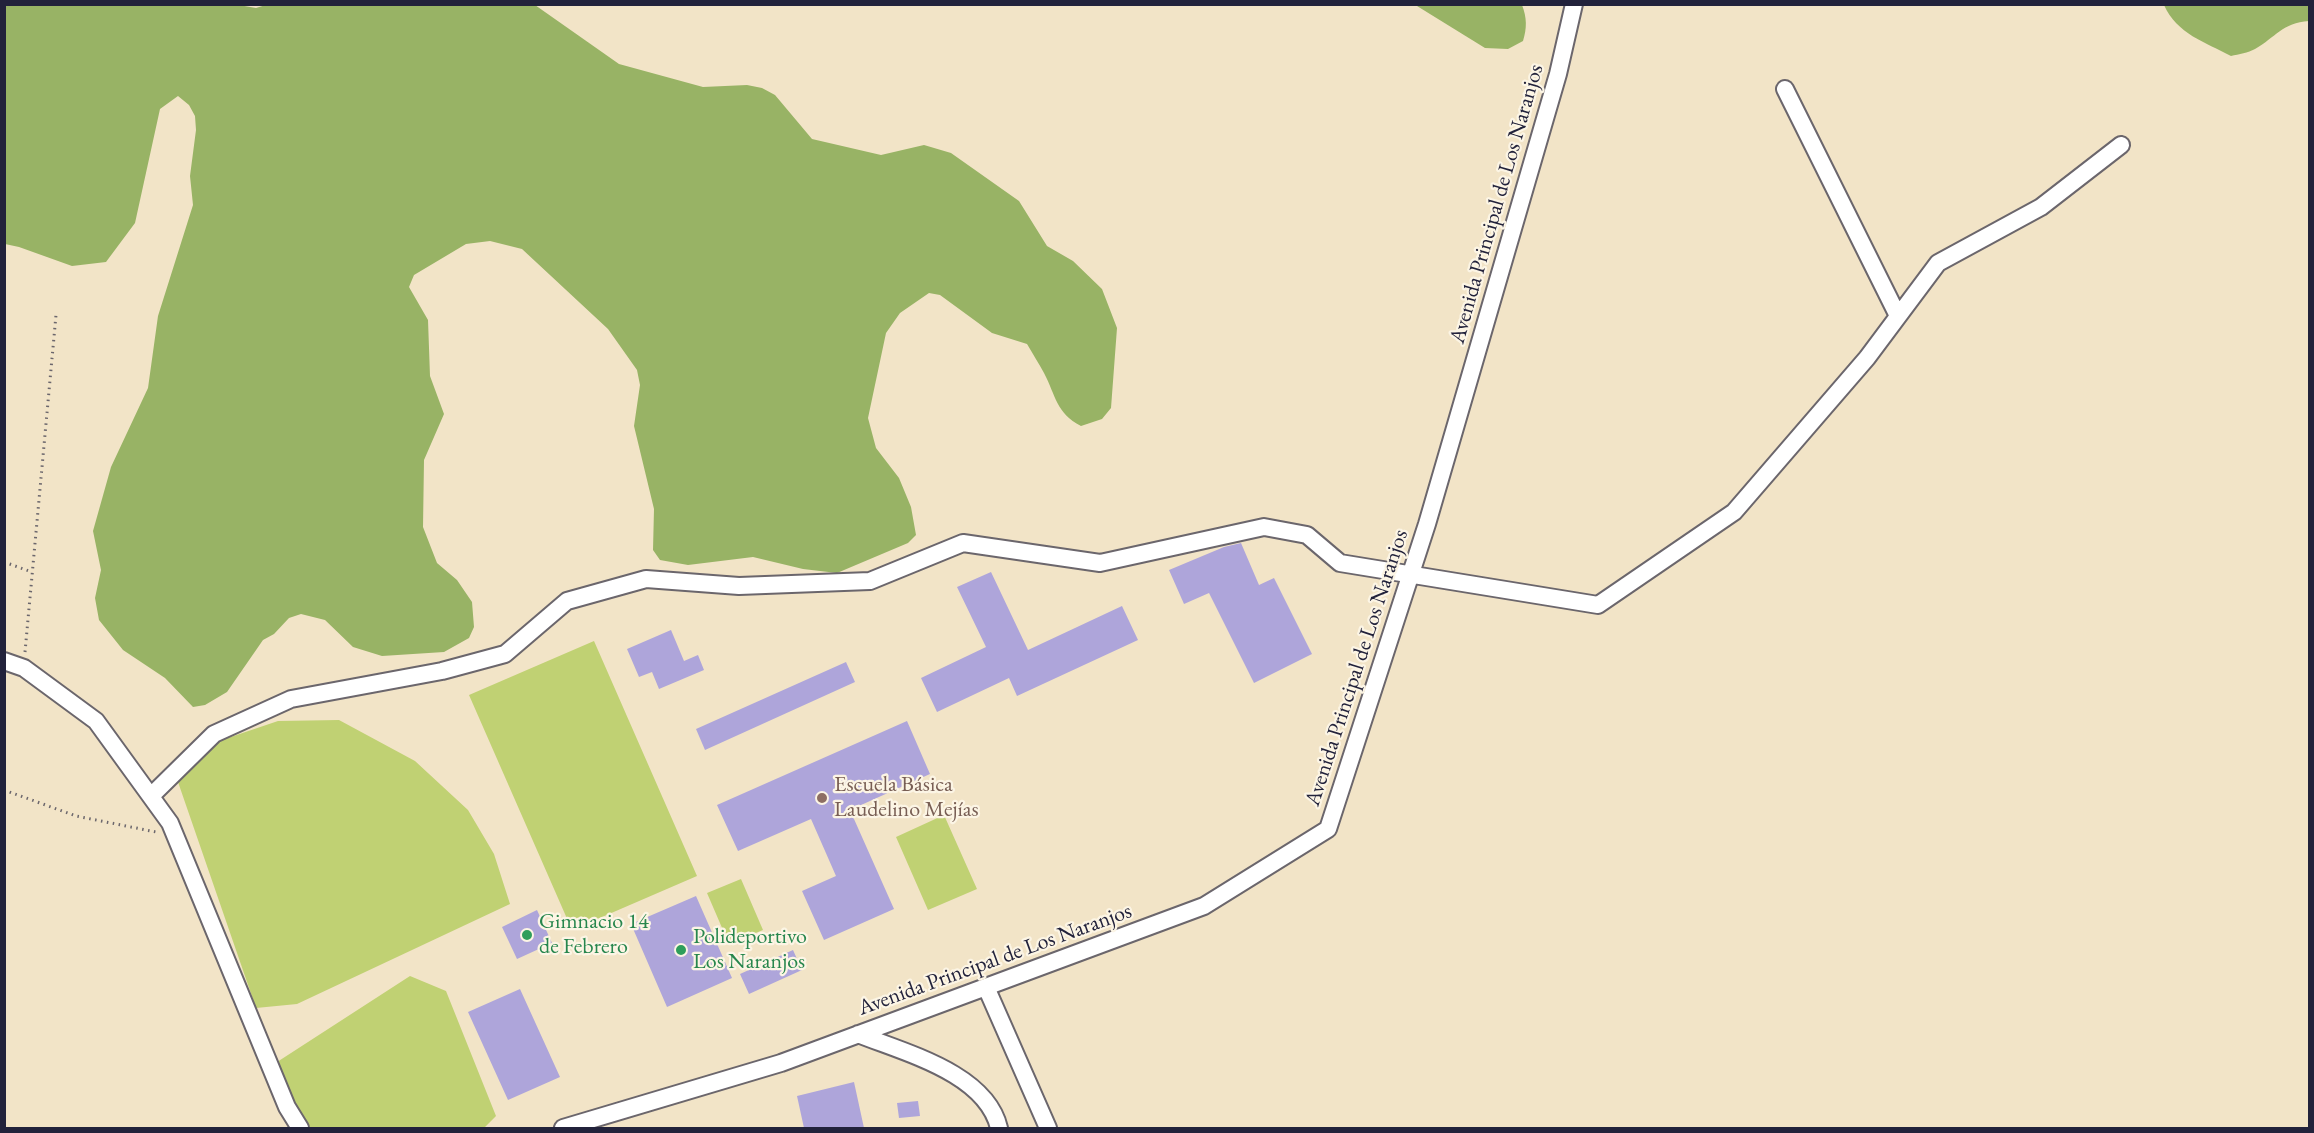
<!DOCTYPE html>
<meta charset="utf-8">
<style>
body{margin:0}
#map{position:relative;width:2314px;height:1133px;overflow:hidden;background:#f2e4c7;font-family:"EB Garamond",serif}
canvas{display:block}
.frame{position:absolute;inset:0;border:6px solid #22223b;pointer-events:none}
</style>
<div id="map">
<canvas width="2314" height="1133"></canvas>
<div class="frame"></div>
</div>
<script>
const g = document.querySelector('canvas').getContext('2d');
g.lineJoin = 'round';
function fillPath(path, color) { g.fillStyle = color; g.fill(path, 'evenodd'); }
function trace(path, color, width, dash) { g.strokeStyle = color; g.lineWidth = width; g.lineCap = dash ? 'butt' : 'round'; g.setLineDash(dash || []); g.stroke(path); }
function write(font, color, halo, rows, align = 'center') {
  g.font = font + ' "EB Garamond",serif'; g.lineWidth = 4.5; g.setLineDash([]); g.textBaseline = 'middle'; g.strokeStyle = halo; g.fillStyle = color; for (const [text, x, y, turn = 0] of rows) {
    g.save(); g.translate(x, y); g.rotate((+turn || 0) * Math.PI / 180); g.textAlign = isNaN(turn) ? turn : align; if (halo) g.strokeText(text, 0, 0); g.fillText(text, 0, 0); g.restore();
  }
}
fillPath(new Path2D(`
 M 594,641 L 697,876 L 572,930 L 469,695 Z
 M 339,720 L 415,761 L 468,810 L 494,854 L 510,904 L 297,1004 L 256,1008 L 178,782 L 210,744 L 278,721 Z
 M 944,815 L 977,889 L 928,910 L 896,837 Z
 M 741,879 L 763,930 L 729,944 L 707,893 Z
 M 410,976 L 446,991 L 496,1116 L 484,1128 L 308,1128 L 301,1124 L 274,1064 Z`), '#c0d173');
fillPath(new Path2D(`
 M 233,4 L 256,8 L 269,4 L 535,5 L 619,64 L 703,87 L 747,85 L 762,88 L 775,95 L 812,139 L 881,155 L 924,145 L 951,153 L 1019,201 L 1047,246 L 1073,261 L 1102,289 L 1117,328 L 1111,408 L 1102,419 L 1081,426 C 1056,413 1056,396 1044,373 C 1039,364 1033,354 1027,344 L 992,333 L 940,295 L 929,293 L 900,313 L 886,333 L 868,418 L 876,448 L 899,478 L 911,507 L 916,535 L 908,543 L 837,573 L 803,569 L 753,557 L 688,565 L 660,560 L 653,550 L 654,509 L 634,426 L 640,385 L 637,370 L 608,329 L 522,249 L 490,241 L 466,244 L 414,275 L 409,287 L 428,320 L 430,376 L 444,414 L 424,460 L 423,527 L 437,563 L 457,580 L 472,602 L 474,627 L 469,638 L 444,652 L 382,656 L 353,647 L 325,620 L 301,614 L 289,618 L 274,634 L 263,640 L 227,692 L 205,705 L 193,707 L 165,678 L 123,650 L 99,620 L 95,598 L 101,570 L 93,531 L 111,467 L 148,388 L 158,316 L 193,205 L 190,176 L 196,130 L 195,116 L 189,105 L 178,96 L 160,109 L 135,223 L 106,262 L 72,266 L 19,247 L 5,244 L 5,5 Z
 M 1409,5 L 1522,5 C 1527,18 1527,28 1523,41 L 1508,49 L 1485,48 L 1417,6 Z
 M 2164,5 L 2309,5 L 2309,21 C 2282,23 2276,37 2255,49 C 2248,53 2239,54 2231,56 C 2205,42 2177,34 2164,5 Z`), '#98b365');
fillPath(new Path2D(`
 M 1241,543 L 1259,585 L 1274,578 L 1312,654 L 1254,683 L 1209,593 L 1184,604 L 1169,570 L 1224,547 Z
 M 991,572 L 1028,650 L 1122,606 L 1138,640 L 1017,696 L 1009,678 L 937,712 L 921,678 L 986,647 L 957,587 Z
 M 671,630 L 684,661 L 698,655 L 704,670 L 659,689 L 652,672 L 639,677 L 627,649 Z
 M 846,662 L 855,682 L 705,750 L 696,729 Z
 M 907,721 L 930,774 L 850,810 L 894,909 L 824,940 L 802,891 L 836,876 L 811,819 L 738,851 L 717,805 Z
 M 696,896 L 732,978 L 667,1007 L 631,924 Z
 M 537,910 L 552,943 L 517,959 L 502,927 Z
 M 793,950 L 802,970 L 749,994 L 740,974 Z
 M 520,989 L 560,1077 L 508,1100 L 468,1012 Z
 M 854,1082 L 864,1128 L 804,1128 L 797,1096 Z
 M 918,1101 L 920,1116 L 899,1118 L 897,1103 Z`), '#aea5da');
const street = new Path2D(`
 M 1785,89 L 1898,316
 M 4,661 L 24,668 L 96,721 L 170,823 L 287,1107 L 300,1128
 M 151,796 L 214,734 L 291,699 L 442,671 L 505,654 L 567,601 L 646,579 L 739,586 L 870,581 L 963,543 L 1100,563 L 1264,527 L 1307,535 L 1340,563 L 1598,605 L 1734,512 L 1867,358 L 1938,263 L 2041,207 L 2121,145
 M 986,987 L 1048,1128
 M 858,1034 C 905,1053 986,1073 999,1128
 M 563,1128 L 781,1063 L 1204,906 L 1328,829 L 1427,524 L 1558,74 L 1574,4`);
trace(street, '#6b666c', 20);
trace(new Path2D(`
 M 4,562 L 32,572
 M 25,652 L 56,315
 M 4,790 L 76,816 L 156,832`), '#6b666c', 3, [1.5, 4.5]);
trace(street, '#fff', 16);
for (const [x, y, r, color] of [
 [822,798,6,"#8d6e63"],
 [527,935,6,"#2e9e5b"],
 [681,950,6,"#2e9e5b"]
]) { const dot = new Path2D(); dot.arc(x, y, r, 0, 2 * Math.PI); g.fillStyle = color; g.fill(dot); trace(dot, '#fcf5e5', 2); }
write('22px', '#22223b', '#fcf5e5', [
 ["Avenida Principal de Los Naranjos",1497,204,-74],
 ["Avenida Principal de Los Naranjos",1357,668,-72],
 ["Avenida Principal de Los Naranjos",995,960,-20]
]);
write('22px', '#785e54', '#fcf5e5', [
 ["Escuela Básica",834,785],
 ["Laudelino Mejías",834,810]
], 'left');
write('22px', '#27864d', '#fcf5e5', [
 ["Gimnacio 14",539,922],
 ["de Febrero",539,947],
 ["Polideportivo",693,937],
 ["Los Naranjos",693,962]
], 'left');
</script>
